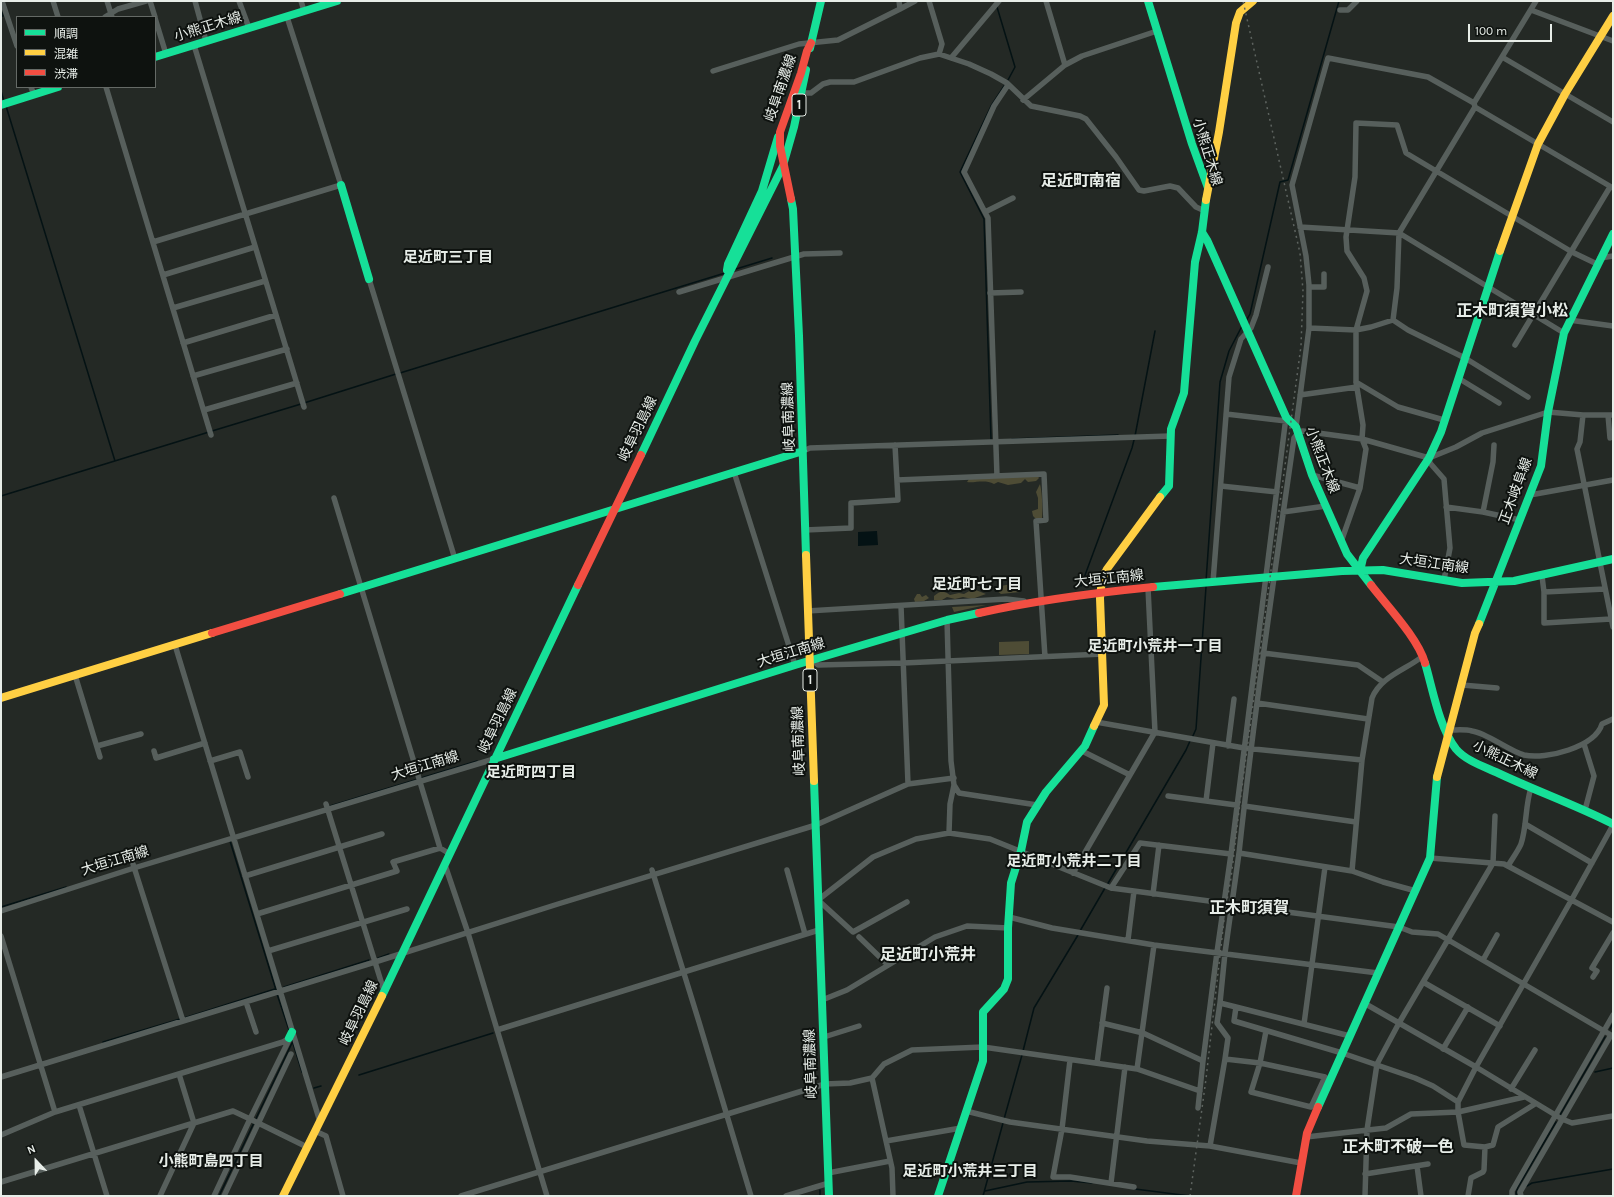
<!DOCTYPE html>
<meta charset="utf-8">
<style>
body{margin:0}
#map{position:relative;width:1614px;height:1197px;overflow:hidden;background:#242925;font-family:Karla,"Noto Sans JP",sans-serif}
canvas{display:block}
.frame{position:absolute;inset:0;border:2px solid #e7ede8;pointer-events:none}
.legend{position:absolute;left:16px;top:16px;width:140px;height:72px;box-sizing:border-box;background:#0e120f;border:1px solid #656a66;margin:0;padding:5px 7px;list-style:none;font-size:12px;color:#e7ede8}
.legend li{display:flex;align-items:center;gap:8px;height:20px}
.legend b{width:20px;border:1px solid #656a66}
.north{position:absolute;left:16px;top:1141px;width:40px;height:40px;-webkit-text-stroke:3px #0e120f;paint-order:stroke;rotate:338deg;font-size:11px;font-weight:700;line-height:16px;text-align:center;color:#e7ede8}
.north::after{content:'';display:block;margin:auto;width:14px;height:18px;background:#e7ede8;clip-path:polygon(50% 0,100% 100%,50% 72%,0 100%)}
.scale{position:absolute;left:1468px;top:24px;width:84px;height:18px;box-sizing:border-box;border:2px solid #e7ede8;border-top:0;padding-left:5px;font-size:12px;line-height:14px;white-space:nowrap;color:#e7ede8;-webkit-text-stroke:3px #0e120f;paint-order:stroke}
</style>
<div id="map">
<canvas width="1614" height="1197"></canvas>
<div class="frame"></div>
<ul class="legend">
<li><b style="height:5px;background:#16e098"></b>順調</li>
<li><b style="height:5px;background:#ffcf43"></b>混雑</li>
<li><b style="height:5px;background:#f24e42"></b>渋滞</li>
</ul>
<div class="north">N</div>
<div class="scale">100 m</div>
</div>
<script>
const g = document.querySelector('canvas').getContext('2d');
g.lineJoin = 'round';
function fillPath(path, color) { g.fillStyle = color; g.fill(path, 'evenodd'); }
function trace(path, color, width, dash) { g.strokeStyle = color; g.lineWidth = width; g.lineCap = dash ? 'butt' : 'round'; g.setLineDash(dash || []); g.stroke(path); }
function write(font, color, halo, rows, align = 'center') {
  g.font = font + ' Karla,"Noto Sans JP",sans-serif'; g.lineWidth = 4; g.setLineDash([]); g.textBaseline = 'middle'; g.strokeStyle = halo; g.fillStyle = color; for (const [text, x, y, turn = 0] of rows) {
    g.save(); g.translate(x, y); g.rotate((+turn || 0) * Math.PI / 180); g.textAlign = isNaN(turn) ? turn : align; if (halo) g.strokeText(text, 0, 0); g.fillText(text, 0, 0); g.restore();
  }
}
fillPath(new Path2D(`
 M 1037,475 L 1039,478 L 1036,481 L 1028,482 L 1025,479 L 1021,483 L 1008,485 L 998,482 L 994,484 C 985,479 976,483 967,482 L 969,479 Z
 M 1040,484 C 1042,491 1043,510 1042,518 L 1037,520 L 1033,516 L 1032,511 L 1038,509 L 1038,498 L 1036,492 Z
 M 1011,584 L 1018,587 L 1020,592 L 1001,594 L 997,591 L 1001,586 Z
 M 973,589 L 986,594 L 972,599 L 963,597 L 955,599 L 947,597 L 942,600 L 934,600 L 934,596 C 940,591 943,590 950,595 L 959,593 L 964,594 Z
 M 917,594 L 920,594 L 922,597 L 926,595 L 929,598 L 924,601 L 915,602 L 914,599 Z
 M 986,605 L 954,612 L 952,607 Z
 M 1029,641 L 1029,654 L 999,655 L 999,642 Z`), '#4e4c35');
fillPath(new Path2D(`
 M 877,531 L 878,545 L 858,546 L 858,532 Z`), '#041214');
trace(new Path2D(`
 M 997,7 L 1015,67 L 1008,80
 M 1,10 L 3,16 L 1,16
 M 1,91 L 4,101
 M 6,106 L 115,461
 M 736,269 L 772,258
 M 1246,321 L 1250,314 L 1280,182 L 1288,180 L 1339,1
 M 400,373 L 725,273
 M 304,403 L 396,374
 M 212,431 L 301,404
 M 1135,436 L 1155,331
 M 991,439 L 984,219 L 960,172 L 991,106 L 1004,86
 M 1012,439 L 1118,435
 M 1,496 L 209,432
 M 1206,581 L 1220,382 L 1229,351 L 1242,326
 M 1081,586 L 1132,448 L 1134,440
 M 1192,738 L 1196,729 L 1206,587
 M 421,778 L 477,761
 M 330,806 L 418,779
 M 230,841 L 276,990
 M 1107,885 L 1186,750 L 1190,741
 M 1,907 L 66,887
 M 1080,931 L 1105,888
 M 378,958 L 389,954
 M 284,987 L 369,960
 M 277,994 L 289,1030
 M 184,1018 L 275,989
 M 1610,1029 L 1613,1023
 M 292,1040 L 302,1072
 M 103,1042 L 180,1019
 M 1023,1051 L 1034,1008 L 1078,935
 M 1595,1072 L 1613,1068
 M 359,1075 L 493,1033
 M 314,1088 L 321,1086
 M 1560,1115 L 1605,1037
 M 1004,1119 L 1022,1055
 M 1527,1186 L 1532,1183 L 1613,1169
 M 1135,1189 L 1190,1196
 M 820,1190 L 820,1196
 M 985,1191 L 1027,1182 L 1071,1181 L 1092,1183
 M 219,1196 L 292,1043
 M 983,1196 L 1003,1123
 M 1517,1196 L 1516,1193 L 1518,1187 L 1556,1122`), '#041214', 1.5);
trace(new Path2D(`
 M 2,1 L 17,46
 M 53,1 L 58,17
 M 107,1 L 112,17
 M 150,1 L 155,17
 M 195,1 L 206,41
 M 239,1 L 249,28
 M 301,1 L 304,11
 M 899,1 L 900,9 L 915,1
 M 929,1 L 942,44 L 939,54
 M 1046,1 L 1065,65
 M 1340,10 L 1348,10 L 1357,1
 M 1531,10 L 1613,41
 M 105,17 L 118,9 L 146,1
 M 155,18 L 166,54
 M 194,45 L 304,407
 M 1502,57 L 1613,122
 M 951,58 L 999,1
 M 713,71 L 799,44 L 838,40 L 900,9
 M 31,87 L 34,95
 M 106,87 L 211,435
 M 802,93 L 811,93 L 823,84 L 830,82 L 854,82 L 920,58 L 939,54 L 969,64 L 991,74 L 1007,83 L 1031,106 L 1080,116 L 1086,119 L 1116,157 L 1139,190 L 1144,191 L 1170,186 L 1178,188 L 1196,207 L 1205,211
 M 1023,100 L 1065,65 L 1082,56 L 1157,31
 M 1474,103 L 1536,1
 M 985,212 L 1013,198
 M 1300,227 L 1399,233 L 1564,333
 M 153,242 L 341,185 L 287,17
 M 1600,258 L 1613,256
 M 163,275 L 255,247
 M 369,279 L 455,559
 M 1309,287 L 1324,287 L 1324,274
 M 679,292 L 804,254 L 840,253
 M 990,293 L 1021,292
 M 173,308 L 265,281
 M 1393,320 L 1397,288 L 1399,233 L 1475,107
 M 1569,320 L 1613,326
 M 1309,328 L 1356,330 L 1371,327 L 1393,320 L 1408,330 L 1465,358 L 1528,397
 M 183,343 L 276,315
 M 1515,345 L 1610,187
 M 193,376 L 287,349
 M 1458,378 L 1499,403
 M 1356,382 L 1398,407 L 1444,420
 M 1300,395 L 1357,387
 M 204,410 L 297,383
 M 1226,414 L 1286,421
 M 1583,415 L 1580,442 L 1577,449 L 1613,627
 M 1608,415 L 1610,438
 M 1296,427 L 1309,328 L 1309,285 L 1306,256 L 1292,185 L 1328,58 L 1428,77 L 1474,103 L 1475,107 L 1613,188
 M 1297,432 L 1303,431 L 1362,439 L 1429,458 L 1456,447 L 1482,433 L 1548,412 L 1583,415 L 1613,415
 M 803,451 L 810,448 L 1170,436
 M 1429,458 L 1430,463 L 1444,479 L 1450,548 L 1444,580
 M 734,472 L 795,665
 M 1312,475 L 1360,488
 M 997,476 L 988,218 L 964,172 L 994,106 L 1008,85
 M 897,480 L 1044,474 L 1046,520 L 1036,521 L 1045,657
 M 1221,486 L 1277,492
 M 1530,495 L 1613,480
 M 334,498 L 440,848 L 450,854
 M 1446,507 L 1483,512 L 1520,520
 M 1283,512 L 1326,506
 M 1483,512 L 1493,462 L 1494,445
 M 805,530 L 851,528 L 851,503 L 898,500 L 895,445
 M 1341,542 L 1360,488 L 1366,449 L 1362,439 L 1363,425 L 1356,382 L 1356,330 L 1367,291 L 1364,278 L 1347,251 L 1346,237 L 1355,177 L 1356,123 L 1397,125 L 1406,153 L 1572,252 L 1597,264
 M 1542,576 L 1544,592 L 1544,623 L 1611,619
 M 1213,582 L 1229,377 L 1241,339 L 1251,328 L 1256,315 L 1268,267
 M 1544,592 L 1605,589
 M 901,606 L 908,784
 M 807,611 L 1006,599 L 1024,601
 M 947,620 L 951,761 L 954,785 L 950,804 L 949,833
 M 175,645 L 320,1122
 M 1263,653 L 1358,665 L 1383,682
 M 812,660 L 818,665 L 903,663 L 1103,654
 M 75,675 L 100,757
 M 1462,685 L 1497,688
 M 1257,703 L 1368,719
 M 1096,722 L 1244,748 L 1362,760
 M 1450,730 C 1457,730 1465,729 1472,731 C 1487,733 1509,751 1524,755 C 1546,760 1595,747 1602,724 L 1613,719
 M 1213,743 L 1206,801 L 1236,805
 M 1584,744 L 1594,776 L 1585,810
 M 97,746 L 141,734
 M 1228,746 L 1234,699
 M 154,751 L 156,758 L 205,743
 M 1082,751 L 1130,775
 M 210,761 L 240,752 L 248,777
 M 954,785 L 959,793 L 1037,805
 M 1168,796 L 1206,801
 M 326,804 L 384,991
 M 1244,806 L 1356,822
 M 1525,824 L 1592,863
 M 1239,853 C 1254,715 1274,576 1294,438 L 1298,433
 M 1430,858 L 1504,864 L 1613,922
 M 133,864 L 183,1021
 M 445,865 L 468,933 L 547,1196
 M 1508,866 C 1512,859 1518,851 1521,844 C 1527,826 1525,806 1531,788
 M 652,870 L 699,1022 L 751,1196
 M 787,870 L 805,934
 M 1352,871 L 1362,760 L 1372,698 C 1381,676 1406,670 1423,656
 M 1073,873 L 1155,732 L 1148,588
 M 245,876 L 382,834
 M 1111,888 L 1140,843 L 1231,854 L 1286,417
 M 1153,894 L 1159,845
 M 907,902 L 853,932 L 818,900 L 873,857 L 916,839 L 949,833 L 990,839 L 1111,888 L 1134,891
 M 1235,905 L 1399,927 L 1412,932 L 1438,934 L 1611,1035 L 1520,1192 L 1521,1196
 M 1,911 L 134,868 L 494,759
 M 257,914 L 397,871 L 393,862 L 440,848
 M 1009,917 L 1052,928 L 1154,945 L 1378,973
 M 1,936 L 55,1112
 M 859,937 L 888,965
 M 1128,940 L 1134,891 L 1224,903
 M 268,951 L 407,909
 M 1483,960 L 1497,935
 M 1593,977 L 1597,971 L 1592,968 L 1613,933
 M 1423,982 L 1500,1026
 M 822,1000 L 847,990 L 935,937 L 967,926 L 1008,928
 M 246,1002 L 256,1032
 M 1220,1003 L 1225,953 L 1239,853 L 1352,871 L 1383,882 L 1416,891
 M 1364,1003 L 1476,1067 L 1562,1119 L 1572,1123 L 1613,1116
 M 1236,1007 L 1350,1036
 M 1102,1023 L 1143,1033 L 1203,1061 L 1217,952 L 1231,854
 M 1304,1024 L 1325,867
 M 497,1030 L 819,930
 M 1266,1031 L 1260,1063 L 1251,1092 L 1311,1107 L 1325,1077 L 1260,1063 L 1225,1059 L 1228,1038 L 1217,1023 L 1220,1003 L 1236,1007 L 1234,1021 L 1342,1053 L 1415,1078 L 1433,1086 L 1458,1102
 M 824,1037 L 859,1026
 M 289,1040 L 250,1119 L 307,1147
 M 1443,1049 L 1468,1007
 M 1070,1060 L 1062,1129 L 1053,1177 L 1070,1177 L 1134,1187
 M 1097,1063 L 1107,988
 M 1137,1069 L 1200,1091
 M 1,1077 L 375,962 L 558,904 L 816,825 L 908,784 L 954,778
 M 872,1078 L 886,1141 L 961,1128
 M 1511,1089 L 1535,1050
 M 1535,1104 L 1498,1127 L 1493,1145 L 1485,1147 L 1464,1145 L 1458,1112 L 1458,1102 L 1476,1067 L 1572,899 L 1613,825
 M 79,1105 L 107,1196
 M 1198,1108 L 1203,1061
 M 966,1111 L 1010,1122 L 1147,1141 L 1210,1146 L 1301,1163
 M 315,1131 L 326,1136 L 343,1196
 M 1,1135 L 55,1112 L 283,1042 L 289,1038
 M 1306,1137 L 1386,1128 L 1411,1114 L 1458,1112 L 1524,1097
 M 886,1141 L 892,1168 L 893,1196
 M 1210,1146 L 1225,1059
 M 1417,1166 L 1421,1196
 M 828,1173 L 890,1161
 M 1365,1174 L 1428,1164
 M 1,1182 L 233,1111 L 250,1119 L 214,1196
 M 1111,1183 L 1125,1067
 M 160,1196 L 194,1123 L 179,1074
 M 224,1196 L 291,1054
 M 461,1196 L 825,1084 L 850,1083 L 872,1078 L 884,1064 L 912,1050 L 983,1047 L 1137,1069 L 1154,945
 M 786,1196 L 829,1183
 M 1365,1196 L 1367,1130 L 1377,1064 L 1399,1023 L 1493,863 L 1495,816
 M 1468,1196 L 1471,1178 L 1483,1172 L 1484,1170 L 1485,1147
 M 1512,1196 L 1512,1191 L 1613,1015`), '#575f5c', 5.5);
trace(new Path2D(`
 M 1148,1 L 1192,144 L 1208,188
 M 810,48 L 821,1
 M 155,57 L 337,1
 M 1,105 L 58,87
 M 784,162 L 794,127 L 806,70
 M 341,185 L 369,279
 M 791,199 L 793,209 L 799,336 L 806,555
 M 1202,232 L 1207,240 L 1286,417 L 1296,427 L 1312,475 L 1347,554 L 1371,585
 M 727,270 L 728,264 L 762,191 L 778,137
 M 641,455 L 695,341 L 783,166
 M 1160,497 L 1169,486 L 1171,429 L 1184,393 L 1195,262 L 1202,232 L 1206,200
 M 1360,571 L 1363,558 L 1429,458 L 1441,432 L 1500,251
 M 1153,587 L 1342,571 L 1383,570 L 1462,583 L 1514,581 L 1613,559
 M 340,594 L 803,451
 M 1479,624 L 1541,466 L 1548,412 L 1564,333 L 1613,234
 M 1425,663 C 1433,690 1439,727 1456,749 C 1466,761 1485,767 1498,773 C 1536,791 1576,805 1613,824
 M 494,759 L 795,665 L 947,620 L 979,613
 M 814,781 L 829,1196
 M 382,996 L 578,585
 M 289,1038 L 292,1032
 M 1318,1107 L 1430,858 L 1437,777
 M 938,1196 L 983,1061 L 983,1012 L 1004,989 L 1008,979 L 1008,928 L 1011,883 L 1021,851 L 1027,822 L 1046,792 L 1085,746 L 1094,726`), '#16e098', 8);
trace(new Path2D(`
 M 1206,200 L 1219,132 L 1236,23 L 1240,12 L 1253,1
 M 1500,251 L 1538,144 L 1565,94 L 1613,16
 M 806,555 L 814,781
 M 1,698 L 212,633
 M 1094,726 L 1104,705 L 1100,598 L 1102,579 L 1107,569 L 1160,497
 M 1437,777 L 1475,633 L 1479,624
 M 283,1196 L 382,996`), '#ffcf43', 8);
trace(new Path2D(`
 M 791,199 L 780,146 L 780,132 L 801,73 L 807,51 L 811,43
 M 578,585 L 641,455
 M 1371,585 C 1387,606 1418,638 1425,663
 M 979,613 C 1037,600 1093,593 1153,587
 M 212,633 L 340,594
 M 1296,1196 L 1307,1133 L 1318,1107`), '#f24e42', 8);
trace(new Path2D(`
 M 1190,1196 L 1206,1079 L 1225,911 L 1231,878 L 1240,802 L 1301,346 L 1303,291 L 1300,253 L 1243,1`), '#5e6460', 1.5, [2, 4]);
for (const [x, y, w] of [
 [799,105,14],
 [810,680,14]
]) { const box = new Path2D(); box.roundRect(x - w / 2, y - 11, w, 22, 3); g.fillStyle = '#0e120f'; g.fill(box); trace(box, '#e7ede8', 1); }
write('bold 13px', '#e7ede8', null, [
 ["1",799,105],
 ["1",810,680]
]);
write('14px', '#e7ede8', '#0e120f', [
 ["小熊正木線",208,27,-17],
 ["岐阜南濃線",781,88,-71],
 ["小熊正木線",1207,152,73],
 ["岐阜南濃線",789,417,-92],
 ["岐阜羽島線",638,429,-64],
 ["小熊正木線",1322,460,69],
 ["正木岐阜線",1516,491,-70],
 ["大垣江南線",1434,564,8],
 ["大垣江南線",1109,579,-6],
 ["大垣江南線",791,653,-17],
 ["岐阜羽島線",498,721,-64],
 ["岐阜南濃線",799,741,-92],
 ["小熊正木線",1505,760,26],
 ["大垣江南線",425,766,-17],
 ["大垣江南線",115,861,-17],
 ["岐阜羽島線",359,1013,-64],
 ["岐阜南濃線",811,1064,-92]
]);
write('bold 15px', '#e7ede8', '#0e120f', [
 ["足近町三丁目",448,258],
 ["足近町七丁目",977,585],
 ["足近町小荒井一丁目",1155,647],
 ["足近町四丁目",531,773],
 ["足近町小荒井二丁目",1074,862],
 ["小熊町島四丁目",211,1162],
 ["足近町小荒井三丁目",970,1172]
]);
write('bold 16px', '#e7ede8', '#0e120f', [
 ["足近町南宿",1081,181],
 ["正木町須賀小松",1512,311],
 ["正木町須賀",1249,908],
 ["足近町小荒井",928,955],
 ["正木町不破一色",1398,1147]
]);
</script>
